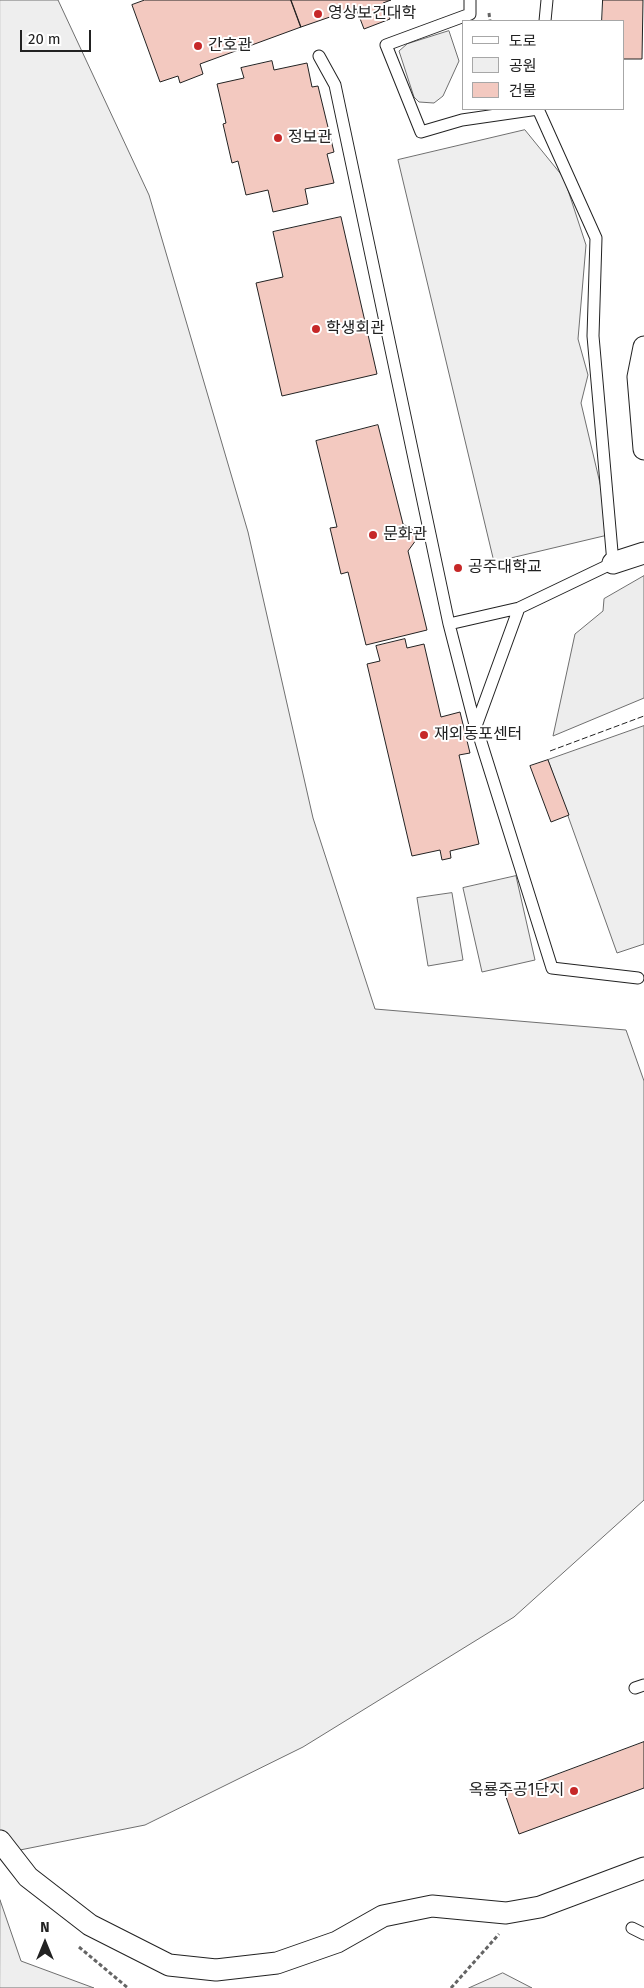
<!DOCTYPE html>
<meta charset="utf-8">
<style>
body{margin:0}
#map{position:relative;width:644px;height:1988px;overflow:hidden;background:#fff;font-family:"Fira Sans","Noto Sans KR",sans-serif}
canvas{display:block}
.legend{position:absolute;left:462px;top:20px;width:162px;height:90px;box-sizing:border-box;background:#fff;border:1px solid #a7a7a7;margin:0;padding:6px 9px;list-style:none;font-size:15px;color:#222}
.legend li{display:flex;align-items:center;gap:10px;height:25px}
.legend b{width:25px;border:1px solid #a7a7a7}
.north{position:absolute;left:20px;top:1918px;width:50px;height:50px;-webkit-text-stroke:4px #fff;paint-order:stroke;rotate:0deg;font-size:14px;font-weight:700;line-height:20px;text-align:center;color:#222}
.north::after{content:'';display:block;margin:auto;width:18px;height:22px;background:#222;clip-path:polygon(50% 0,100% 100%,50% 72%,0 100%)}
.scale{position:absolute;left:20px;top:30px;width:71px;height:22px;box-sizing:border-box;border:2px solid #222;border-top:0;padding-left:6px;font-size:15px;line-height:18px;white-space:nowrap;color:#222;-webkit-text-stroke:4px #fff;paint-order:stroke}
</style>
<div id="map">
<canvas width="644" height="1988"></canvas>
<ul class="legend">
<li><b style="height:6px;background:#fff"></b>도로</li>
<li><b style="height:14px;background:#eee"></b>공원</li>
<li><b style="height:14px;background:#f3c9c0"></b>건물</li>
</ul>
<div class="north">N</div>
<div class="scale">20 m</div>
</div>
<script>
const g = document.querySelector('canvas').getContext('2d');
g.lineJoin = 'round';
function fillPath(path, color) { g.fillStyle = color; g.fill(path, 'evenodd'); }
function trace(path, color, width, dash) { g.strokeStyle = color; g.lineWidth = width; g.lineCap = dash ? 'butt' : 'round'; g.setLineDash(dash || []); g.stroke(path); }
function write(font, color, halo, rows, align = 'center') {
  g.font = font + ' "Fira Sans","Noto Sans KR",sans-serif'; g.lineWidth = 4; g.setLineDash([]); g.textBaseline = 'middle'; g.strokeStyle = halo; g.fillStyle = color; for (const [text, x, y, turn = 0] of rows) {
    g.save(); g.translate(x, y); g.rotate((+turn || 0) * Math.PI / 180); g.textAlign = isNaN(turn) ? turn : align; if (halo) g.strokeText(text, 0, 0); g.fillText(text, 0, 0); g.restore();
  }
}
const green = new Path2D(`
 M 0,0 L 58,0 L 149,195 L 248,532 L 313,818 L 375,1009 L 626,1030 L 644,1081 L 644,1500 L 514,1617 L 303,1747 L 145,1825 L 0,1854 Z
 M 449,31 L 459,61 L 443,96 L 434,103 L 419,102 L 414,97 L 399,51 L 407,44 Z
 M 525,130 L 564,178 L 586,245 L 578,339 L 588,375 L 581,403 L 612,534 L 494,562 L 398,160 Z
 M 644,726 L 644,944 L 617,953 L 548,760 Z
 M 516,876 L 535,960 L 482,972 L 463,888 Z
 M 452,893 L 463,960 L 428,966 L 417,898 Z
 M 0,1900 L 21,1961 L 94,1988 L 0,1988 Z
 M 503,1973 L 532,1988 L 469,1988 Z`);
fillPath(green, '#eee');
trace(green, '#6f6f6f', 1);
const parking = new Path2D(`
 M 644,576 L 644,698 L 553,736 L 575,634 L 603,611 L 604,599 Z`);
fillPath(parking, '#ededed');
trace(parking, '#6f6f6f', 1);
const building = new Path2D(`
 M 145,0 L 291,0 L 301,27 L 200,64 L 203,74 L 180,83 L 178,76 L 160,82 L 132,5 Z
 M 291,0 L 391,0 L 383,3 L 390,19 L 364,29 L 356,8 L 301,27 Z
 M 603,0 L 643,0 L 642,59 L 623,59 L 623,21 L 602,21 Z
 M 272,61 L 274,70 L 307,63 L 312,87 L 318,86 L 334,152 L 327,154 L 334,183 L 305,189 L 308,204 L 273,212 L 268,190 L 246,195 L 238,161 L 232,163 L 223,124 L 226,123 L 217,84 L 244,78 L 241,68 Z
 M 341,217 L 377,374 L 282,396 L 256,283 L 283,277 L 273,232 Z
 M 378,425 L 403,524 L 412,529 L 416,540 L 408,551 L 427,630 L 366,645 L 348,572 L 341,574 L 330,528 L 337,527 L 316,441 Z
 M 405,639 L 407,648 L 424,644 L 441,717 L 460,712 L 470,753 L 459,755 L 479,844 L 450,851 L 451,858 L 442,860 L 440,850 L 412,856 L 367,664 L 380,661 L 376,646 Z
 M 548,760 L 569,815 L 551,822 L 530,766 Z
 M 644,1742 L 644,1788 L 519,1834 L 505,1794 Z`);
fillPath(building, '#f3c9c0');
trace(building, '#222', 1);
const service = new Path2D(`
 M 470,0 L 470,14 L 386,45 L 421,132 L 462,120 L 538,109
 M 545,21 L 547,0
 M 319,56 L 335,85 L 449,624
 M 538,109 L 596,238 L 593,336 L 613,563 L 519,608 L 476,726 L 552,968 L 638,978
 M 475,725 L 449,624 L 519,608
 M 635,1688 L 644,1685
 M 632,1928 L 644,1934`);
const minor = new Path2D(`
 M 644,347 L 638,377 L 644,449
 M 613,563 L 644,553
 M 0,1841 L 28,1877 L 90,1925 L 169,1965 L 216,1970 L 277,1963 L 337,1942 L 383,1916 L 432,1906 L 506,1913 L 540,1907 L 644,1868`);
trace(service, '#222', 13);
trace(minor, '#222', 23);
trace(new Path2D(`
 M 489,13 L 490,21
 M 79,1947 L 128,1988
 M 451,1988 L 499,1934`), '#646464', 3, [4, 2.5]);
trace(service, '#fff', 11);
trace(minor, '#fff', 21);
trace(new Path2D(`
 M 550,751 L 644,716`), '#222', 1, [6, 2.5]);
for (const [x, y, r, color] of [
 [318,14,5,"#c62828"],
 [198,46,5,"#c62828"],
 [278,138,5,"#c62828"],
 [316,329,5,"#c62828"],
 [373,535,5,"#c62828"],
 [458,568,5,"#c62828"],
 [424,735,5,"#c62828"],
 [574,1791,5,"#c62828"]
]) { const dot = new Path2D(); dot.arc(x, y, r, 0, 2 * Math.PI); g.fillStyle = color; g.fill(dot); trace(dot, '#fff', 2); }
write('16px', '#222', '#fff', [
 ["영상보건대학",328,14],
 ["간호관",208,46],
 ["정보관",288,138],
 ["학생회관",326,329],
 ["문화관",383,535],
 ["공주대학교",468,568],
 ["재외동포센터",434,735],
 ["옥룡주공1단지",564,1791,"right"]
], 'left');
</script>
